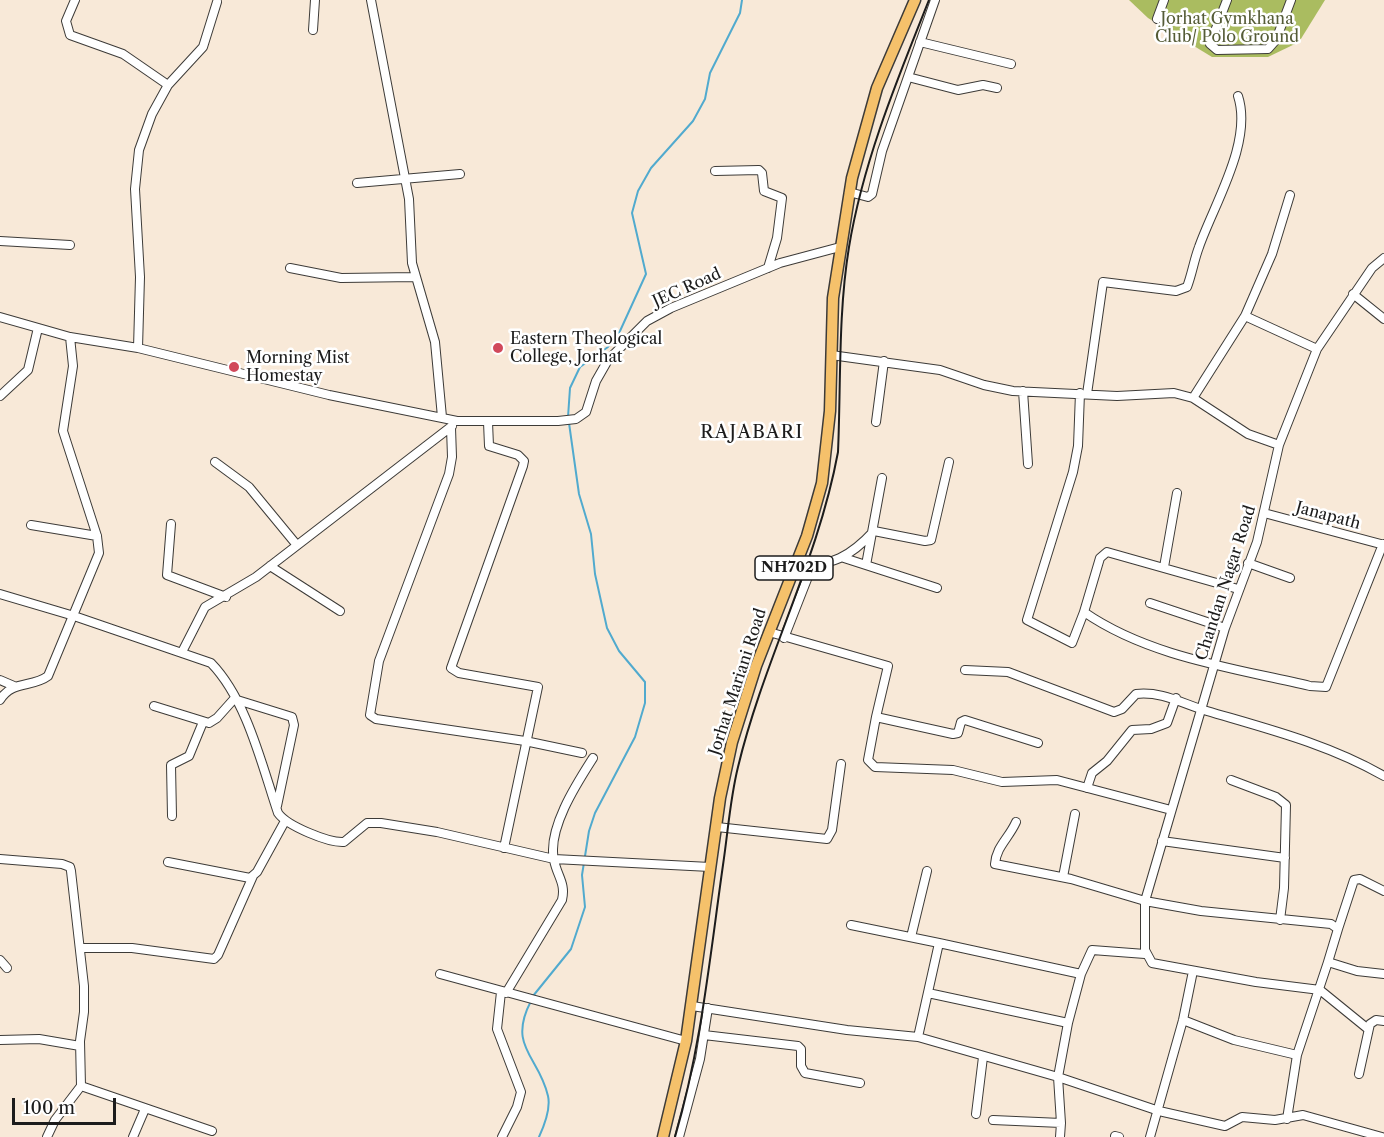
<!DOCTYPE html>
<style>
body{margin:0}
#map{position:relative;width:1384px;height:1137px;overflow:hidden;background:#f8e9d8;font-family:"Libre Caslon Text",serif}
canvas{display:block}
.scale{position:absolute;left:12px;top:1098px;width:104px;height:27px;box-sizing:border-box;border:3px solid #1c1c1c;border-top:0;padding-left:8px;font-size:18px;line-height:21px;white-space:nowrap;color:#1c1c1c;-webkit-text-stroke:4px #fff;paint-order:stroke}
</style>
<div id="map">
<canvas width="1384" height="1137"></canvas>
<div class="scale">100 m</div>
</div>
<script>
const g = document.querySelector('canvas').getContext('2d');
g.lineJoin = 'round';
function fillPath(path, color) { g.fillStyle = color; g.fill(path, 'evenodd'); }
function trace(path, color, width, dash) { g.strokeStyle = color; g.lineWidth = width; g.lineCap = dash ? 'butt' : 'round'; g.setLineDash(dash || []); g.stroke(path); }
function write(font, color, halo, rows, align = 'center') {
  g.font = font + ' "Libre Caslon Text",serif'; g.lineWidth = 5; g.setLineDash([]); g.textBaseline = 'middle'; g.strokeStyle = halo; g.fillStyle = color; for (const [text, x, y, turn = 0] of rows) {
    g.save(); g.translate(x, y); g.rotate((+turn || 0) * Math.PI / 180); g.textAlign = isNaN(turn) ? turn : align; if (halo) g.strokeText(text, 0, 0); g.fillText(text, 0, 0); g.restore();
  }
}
fillPath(new Path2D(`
 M 1129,0 L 1325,0 L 1299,42 L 1268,57 L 1212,57 L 1148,18 Z`), '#aabc60');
trace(new Path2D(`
 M 568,417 L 570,388 L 580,367 L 608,347 L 620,331 L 646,274 L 632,213 L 638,191 L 651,168 L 693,121 L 705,99 L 710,73 L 740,13 L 742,0
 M 533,996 L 571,949 L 585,907 L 582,875 L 589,831 L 595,813 L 635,737 L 645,703 L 645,682 L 619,651 L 607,628 L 595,574 L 591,534 L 579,494 L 569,423
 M 531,1001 C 507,1047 539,1056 548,1096 C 551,1109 544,1126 539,1137`), '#51aace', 2);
const minor = new Path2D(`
 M 75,0 L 66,21 L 70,35 L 123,54 L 168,85
 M 371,0 L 409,199 L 412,263 L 435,342 L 442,417
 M 1227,0 L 1210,44 L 1217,50 L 1268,49 L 1276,40 L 1291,0
 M 1157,19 L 1164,0
 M 313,30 L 315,0
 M 920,42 L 1011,64
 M 908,77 L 958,90 L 983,85 L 997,88
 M 715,171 L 759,170 L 762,173 L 764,191 L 782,198 L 777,238 L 768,268
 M 357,183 L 460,174
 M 849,192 L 868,197 L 872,194 L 882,151 L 935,0
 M 0,241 L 70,245
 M 290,268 L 341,278 L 416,277
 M 1353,294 L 1384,319
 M 1245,316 L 1317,349
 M 0,317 L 70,337 L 138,348 L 329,395 L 457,421 L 558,421 L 576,419 L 586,412 L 596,381 L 608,360 L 647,321 L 671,308 L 780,263 L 840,247
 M 138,348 L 140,277 L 135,189 L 139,150 L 152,114 L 168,85 L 203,47 L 217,2
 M 831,355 L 940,370 L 984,385 L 1013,391 L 1117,396 L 1174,393 L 1193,398 L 1248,434 L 1279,445 L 1257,542 L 1225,628 L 1145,901 L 1201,911 L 1331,924 L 1338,929 L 1328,962 L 1357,971 L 1384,974
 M 1023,391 L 1028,464
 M 1080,393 L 1078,446 L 1073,472 L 1027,620 L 1072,643 L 1084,612
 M 1087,394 L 1103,282 L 1176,291 L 1187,287 C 1192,274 1194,260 1199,247 C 1214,204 1253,142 1238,96
 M 0,396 L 28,370 L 38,328
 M 1193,398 L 1245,316 L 1272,254 L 1290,195
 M 488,422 L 489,446 L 518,455 L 524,461 L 523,466 L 451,668 L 459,673 L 538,687 L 504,848
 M 876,422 L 884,361
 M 451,428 L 452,457 L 449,474 L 379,661 L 370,715 L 376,719 L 525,741 L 582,753
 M 1279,445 L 1317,349 L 1372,268 L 1384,258
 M 215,462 L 249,487 L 296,544
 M 1264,513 L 1384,545
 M 171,524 L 167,575 L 226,597
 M 31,525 L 97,536
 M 844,558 L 937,588
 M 797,562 C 830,569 852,555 874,531 L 925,541 L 931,540 L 949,462
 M 1248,563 L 1290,578
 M 866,565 L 882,478
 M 270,566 L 340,611
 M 1164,567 L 1177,493
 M 1238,589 L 1107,552 L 1100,558 L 1084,612 C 1149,657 1234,668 1310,686 L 1326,687 L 1383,544
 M 0,594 L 74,616 L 211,663 C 247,700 262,766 278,813 C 287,826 329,843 344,842 L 367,823 L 381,823 L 437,832 L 554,859 L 710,867
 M 1150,603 L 1225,628
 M 769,632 L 888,666 L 876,717 L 953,734 L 958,733 L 961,722 L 965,720 L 1038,743
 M 784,638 L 813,564
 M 182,652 L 205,607 L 256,577 L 452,426
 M 965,670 L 1008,672 L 1114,712 L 1122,709 L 1136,694 C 1162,691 1183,704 1207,711 C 1268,729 1328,744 1384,776
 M 0,680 L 14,686
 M 0,700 C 12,680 32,688 48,676 L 99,553 L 97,536 L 63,431 L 73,366 L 70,337
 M 154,706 L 209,723 L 217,718 L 234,699 L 292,717 L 294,725 L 277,806
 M 876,717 L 868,760 L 875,767 L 953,770 L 1002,782 L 1057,780 L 1171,810
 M 1231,780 L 1276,797 L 1286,805 L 1284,888 L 1280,920
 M 1087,788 L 1092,773 L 1107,761 L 1132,730 L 1151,729 L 1167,723 L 1176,698
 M 172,816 L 171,765 L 189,756 L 203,722
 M 1016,822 C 1009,838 996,847 995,864 L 1071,879 L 1145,901 L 1145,950 L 1152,963 L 1256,982 L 1320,990 L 1368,1029
 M 717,827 L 827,839 L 832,830 L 841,764
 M 1162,841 L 1285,858
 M 0,859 L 62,864 L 70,867 L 71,871 L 84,986 L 84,1012 L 80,1041 L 81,1086 L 55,1120 L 47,1137
 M 168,862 L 250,878 L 257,872 L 285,821
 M 1063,877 L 1075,814
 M 851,925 L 939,943
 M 1338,929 L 1354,880 L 1360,879 L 1384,891
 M 911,937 L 927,871
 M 81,948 L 132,948 L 214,959 L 218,955 L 253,876
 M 0,960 L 7,968
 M 440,974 L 686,1041
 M 501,992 L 497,1029 L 521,1092 L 517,1107 L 502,1137
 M 506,993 L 562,900 C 566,883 557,876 554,860 C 547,829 577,783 593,758
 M 928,993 L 1068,1023
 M 692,1006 L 847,1030 L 918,1037 L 1058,1077 L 1159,1111 L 1225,1126 L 1242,1117 L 1275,1120 L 1303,1115 L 1382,1137
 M 1183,1020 L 1234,1040 L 1297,1055
 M 704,1035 L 798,1046 L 801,1049 L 801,1066 L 805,1073 L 860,1083
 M 918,1037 L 939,943 L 1081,974 L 1092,950 L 1145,954
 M 0,1040 L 39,1039 L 80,1046
 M 1359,1074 L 1370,1024 L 1376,1020 L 1384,1021
 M 81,1086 L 212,1131
 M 976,1114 L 983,1057
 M 1287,1119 L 1297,1055 L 1328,962
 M 993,1120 L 1061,1123 L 1060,1137
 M 1061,1123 L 1058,1077 L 1068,1023 L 1081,974
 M 1115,1136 L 1119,1137
 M 133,1137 L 145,1109
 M 679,1137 L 700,1059 L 708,1008
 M 1150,1137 L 1183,1020 L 1193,971`);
const highway = new Path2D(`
 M 663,1137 L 686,1041 L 720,798 L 732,742 L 756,666 L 807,536 L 822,483 L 830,411 L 833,298 L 852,178 L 877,88 L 915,0`);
trace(minor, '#3d3b38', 10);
trace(highway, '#3d3b38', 13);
trace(minor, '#fff', 8);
trace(highway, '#f5c16b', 10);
trace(new Path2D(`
 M 675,1137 C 701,1049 710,956 723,865 C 728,832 730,799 738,767 C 764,659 818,561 838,452 C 841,384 838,314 849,247 C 863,162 897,80 929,0`), '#1c1c1c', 2);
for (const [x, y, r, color] of [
 [498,348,6,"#d1495b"],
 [234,367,6,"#d1495b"]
]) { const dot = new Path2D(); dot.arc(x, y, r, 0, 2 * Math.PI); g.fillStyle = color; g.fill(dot); trace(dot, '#fff', 2); }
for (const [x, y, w] of [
 [794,568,78]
]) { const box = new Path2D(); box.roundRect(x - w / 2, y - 12, w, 24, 4.5); g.fillStyle = '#fff'; g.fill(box); trace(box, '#1c1c1c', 1.5); }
write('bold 15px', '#1c1c1c', null, [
 ["NH702D",794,568]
]);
write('16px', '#555c37', '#fff', [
 ["Jorhat Gymkhana",1227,19],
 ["Club/ Polo Ground",1227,37]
]);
write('16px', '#1c1c1c', '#fff', [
 ["JEC Road",687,288,-24],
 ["Janapath",1328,516,15],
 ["Chandan Nagar Road",1226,583,-72],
 ["Jorhat Mariani Road",738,682,-72]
]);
write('16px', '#1c1c1c', '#fff', [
 ["Eastern Theological",510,339],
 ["College, Jorhat",510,357],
 ["Morning Mist",246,358],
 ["Homestay",246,376]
], 'left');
g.letterSpacing = '1.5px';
write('18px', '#1c1c1c', '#fff', [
 ["RAJABARI",752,433]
]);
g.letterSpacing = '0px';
</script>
